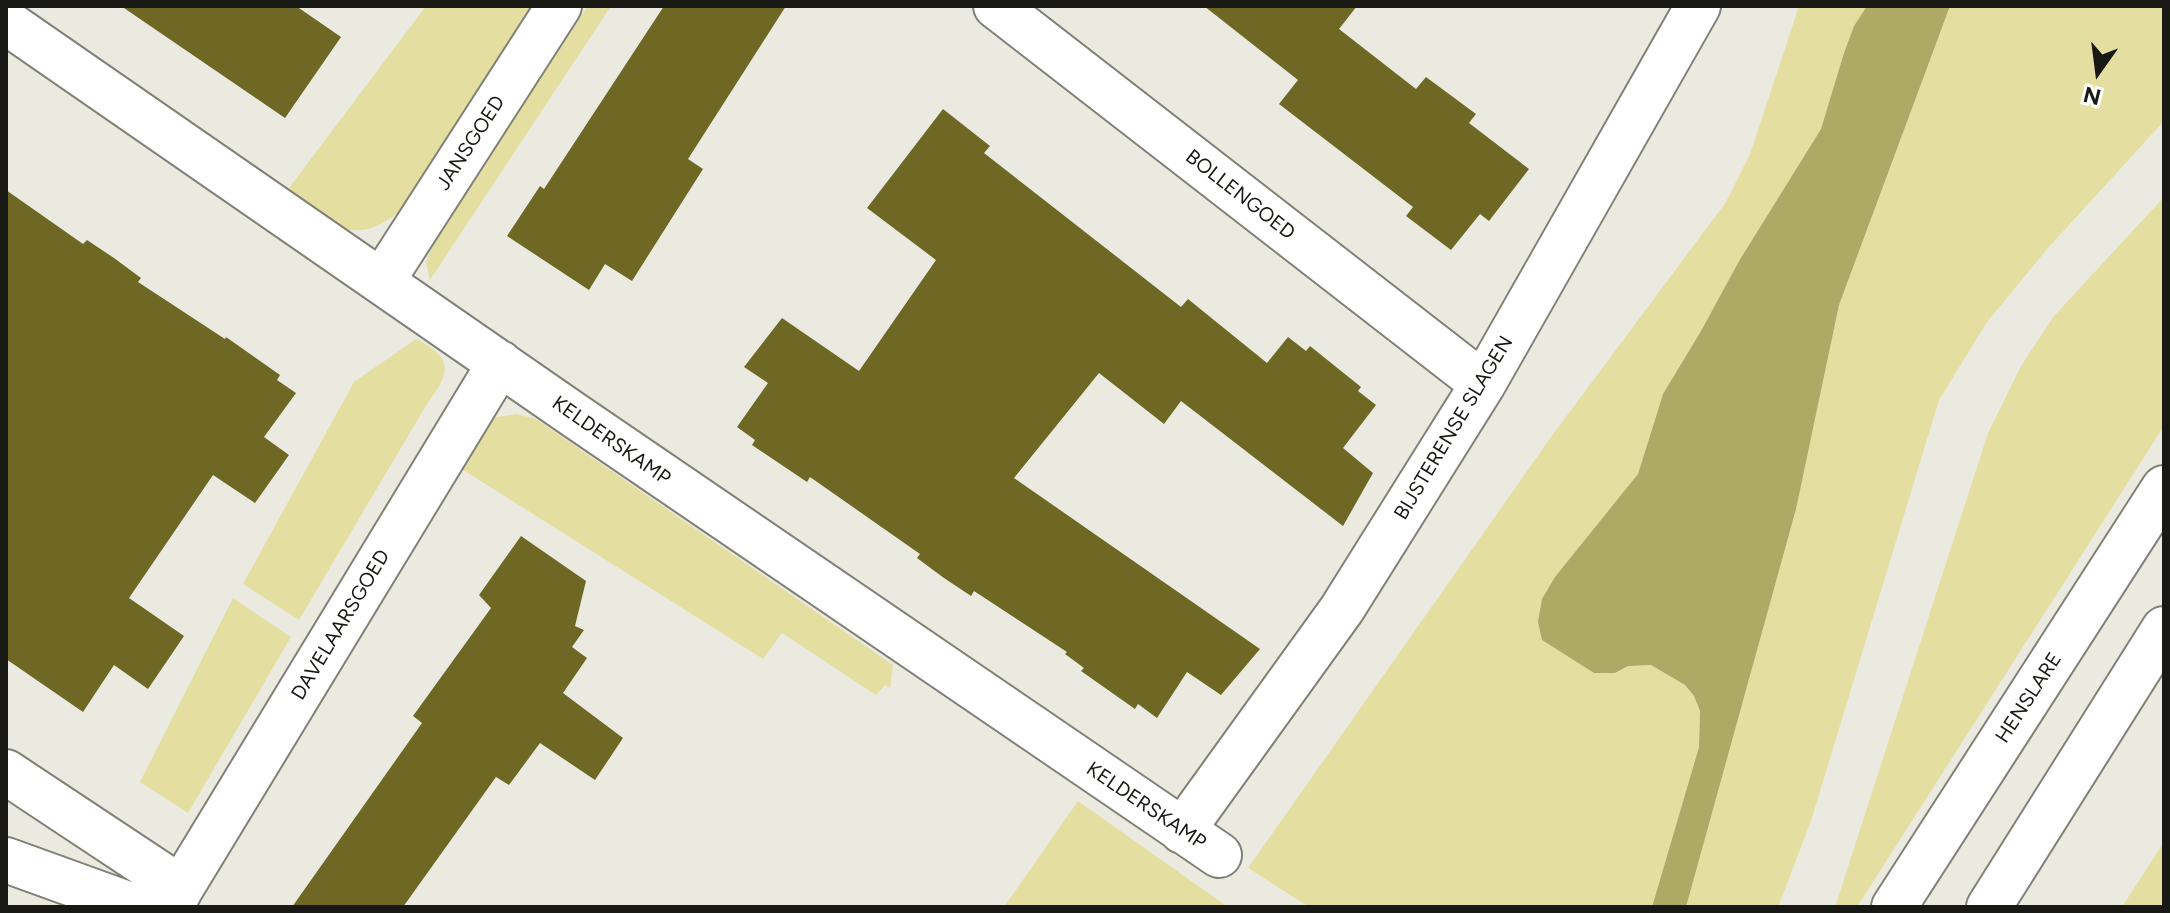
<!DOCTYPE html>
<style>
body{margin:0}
#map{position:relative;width:2170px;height:913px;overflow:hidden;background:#ebeae0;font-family:Figtree,sans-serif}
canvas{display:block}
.frame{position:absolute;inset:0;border:8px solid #181814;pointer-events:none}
.north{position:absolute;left:2058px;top:32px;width:80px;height:80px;-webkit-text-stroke:6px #fff;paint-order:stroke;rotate:194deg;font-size:22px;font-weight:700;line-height:32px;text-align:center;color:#181814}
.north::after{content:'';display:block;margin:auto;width:28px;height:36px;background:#181814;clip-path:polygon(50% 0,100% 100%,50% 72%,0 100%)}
</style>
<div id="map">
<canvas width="2170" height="913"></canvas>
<div class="frame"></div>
<div class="north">N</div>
</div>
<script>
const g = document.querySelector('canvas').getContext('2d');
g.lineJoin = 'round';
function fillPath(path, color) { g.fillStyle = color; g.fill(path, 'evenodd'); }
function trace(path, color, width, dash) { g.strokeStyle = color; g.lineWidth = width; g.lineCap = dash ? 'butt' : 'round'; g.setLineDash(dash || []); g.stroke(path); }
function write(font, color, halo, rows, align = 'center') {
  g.font = font + ' Figtree,sans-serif'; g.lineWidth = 6; g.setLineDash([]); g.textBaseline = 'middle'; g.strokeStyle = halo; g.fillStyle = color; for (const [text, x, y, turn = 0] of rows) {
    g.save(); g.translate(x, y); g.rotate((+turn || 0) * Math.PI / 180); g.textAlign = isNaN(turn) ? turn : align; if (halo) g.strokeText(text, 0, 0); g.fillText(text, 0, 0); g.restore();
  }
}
fillPath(new Path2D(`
 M 426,6 L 536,6 L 402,210 C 351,251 332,222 286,192 Z
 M 588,6 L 611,6 L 430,280 L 426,262 L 436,238 Z
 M 1799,6 L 1867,6 L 1854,26 L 1821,129 L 1739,261 L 1701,331 L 1663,394 L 1638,474 L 1621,498 L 1543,640 L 1594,673 L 1615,673 L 1627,666 L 1651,665 L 1685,685 L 1694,696 L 1700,711 L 1699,747 L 1652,907 L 1309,907 L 1248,868 L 1551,437 L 1726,202 L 1750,154 Z
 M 1950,6 L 2164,6 L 2164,121 L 2048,248 L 1987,322 L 1939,400 L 1811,821 L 1778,907 L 1686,907 L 1795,509 L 1839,305 Z
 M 2164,197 L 2164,426 L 1857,907 L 1835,907 L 1988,433 L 2021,366 L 2054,316 Z
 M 416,339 C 454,358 451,372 427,404 L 299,620 L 243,584 L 354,382 Z
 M 517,414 L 536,419 L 893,665 L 890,688 L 885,685 L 876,695 L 782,633 L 763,659 L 449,461 L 485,419 Z
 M 233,598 L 291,637 L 188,813 L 140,782 Z
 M 1078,801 L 1228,907 L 1004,907 Z
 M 2164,842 L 2164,907 L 2122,907 Z`), '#e4dfa1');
fillPath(new Path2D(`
 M 1867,6 L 1950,6 L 1839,305 L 1796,509 L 1686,907 L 1652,907 L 1699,747 L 1700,711 L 1694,696 L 1685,685 L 1651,665 L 1628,666 L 1615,673 L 1594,673 L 1542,640 L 1538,622 L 1542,599 L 1555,577 L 1638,474 L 1663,394 L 1701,331 L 1739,261 L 1821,129 L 1844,53 L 1854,26 Z`), '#aea965');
fillPath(new Path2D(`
 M 121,6 L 296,6 L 341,37 L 285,118 Z
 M 664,6 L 786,6 L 688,159 L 703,169 L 632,281 L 605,264 L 589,290 L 507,236 L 540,186 L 544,189 Z
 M 1204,6 L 1357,6 L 1339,29 L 1416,89 L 1426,77 L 1476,114 L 1469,123 L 1529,169 L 1489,221 L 1480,214 L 1451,250 L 1406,216 L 1413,207 L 1279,104 L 1298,80 Z
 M 943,109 L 990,146 L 984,153 L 1181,307 L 1188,299 L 1267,363 L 1288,337 L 1306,351 L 1310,346 L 1361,387 L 1358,391 L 1376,405 L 1343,448 L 1373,473 L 1343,526 L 1181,401 L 1164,424 L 1099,373 L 1014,478 L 1260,649 L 1221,695 L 1187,672 L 1157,718 L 1138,704 L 1135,709 L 1081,671 L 1084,668 L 1065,654 L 1067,652 L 974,591 L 971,596 L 944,578 L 917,558 L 920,554 L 810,477 L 807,482 L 752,445 L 755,440 L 737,427 L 768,383 L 744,367 L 782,318 L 859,371 L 936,260 L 867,208 Z
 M 6,190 L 83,244 L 87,240 L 114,258 L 141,278 L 138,282 L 225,339 L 226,337 L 280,375 L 277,380 L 296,393 L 264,437 L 289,455 L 255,503 L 213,475 L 129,598 L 184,636 L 148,689 L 114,665 L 83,712 L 6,659 Z
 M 521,536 L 586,581 L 575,626 L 584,630 L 572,647 L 587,658 L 563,693 L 623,738 L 595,780 L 540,743 L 509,785 L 496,777 L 403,907 L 292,907 L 422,723 L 413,716 L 491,608 L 479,595 Z`), '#6e6824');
const minor = new Path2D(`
 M 996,6 L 1483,384
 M 6,22 L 574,415 L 1219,855
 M 382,281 L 559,6
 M 6,772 L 181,888 L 171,907
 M 1182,831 L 1342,609 L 1483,384 L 1698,6
 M 6,860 L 136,907
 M 181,888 L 500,363
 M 1894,907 L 2164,488
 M 1989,907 L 2164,629`);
trace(minor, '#808077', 48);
trace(minor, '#fff', 44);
write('20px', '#181814', '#fff', [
 ["JANSGOED",471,143,-57],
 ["BOLLENGOED",1240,195,38],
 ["BIJSTERENSE SLAGEN",1454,428,-59],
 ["KELDERSKAMP",611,441,35],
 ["DAVELAARSGOED",341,625,-59],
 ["HENSLARE",2029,698,-57],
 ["KELDERSKAMP",1146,806,34]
]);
</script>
